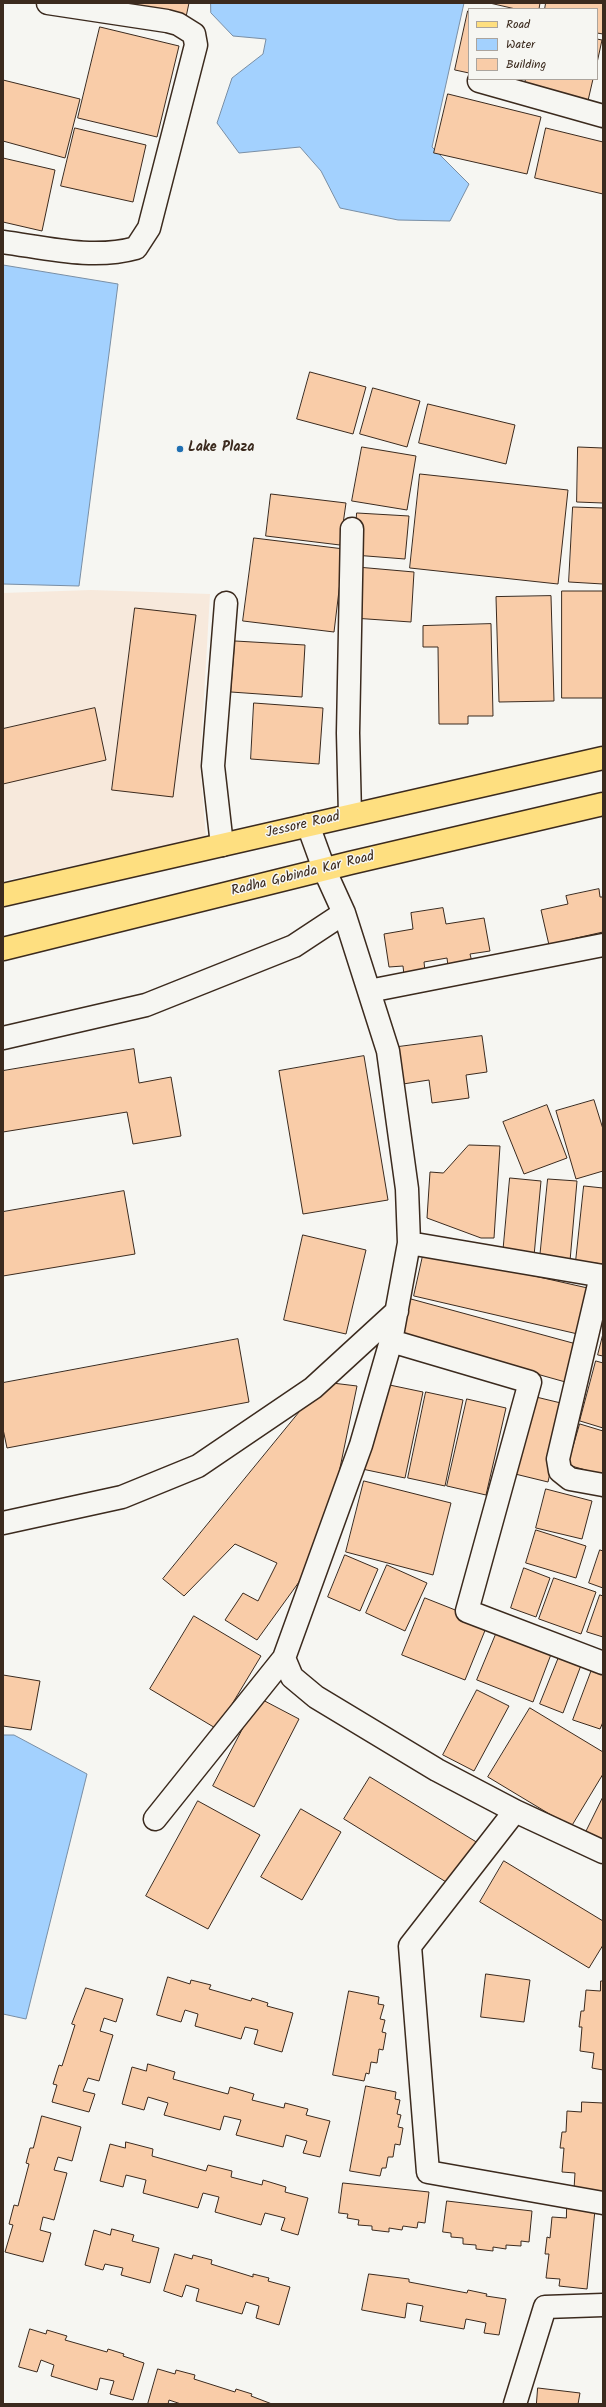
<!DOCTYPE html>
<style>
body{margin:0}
#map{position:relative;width:606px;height:2407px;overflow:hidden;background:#f6f6f2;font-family:Kalam,sans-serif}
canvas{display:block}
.frame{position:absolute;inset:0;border:4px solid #3b2a1e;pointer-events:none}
.legend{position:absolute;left:468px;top:8px;width:130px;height:72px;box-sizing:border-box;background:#f6f6f2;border:1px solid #aba49d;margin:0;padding:5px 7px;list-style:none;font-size:12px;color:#3b2a1e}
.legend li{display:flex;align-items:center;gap:8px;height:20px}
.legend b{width:20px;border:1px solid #aba49d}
</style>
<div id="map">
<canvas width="606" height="2407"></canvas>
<div class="frame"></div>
<ul class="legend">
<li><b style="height:5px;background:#fedf80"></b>Road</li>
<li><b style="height:11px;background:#a3d1fe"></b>Water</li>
<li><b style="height:11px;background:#f9cca8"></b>Building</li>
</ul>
</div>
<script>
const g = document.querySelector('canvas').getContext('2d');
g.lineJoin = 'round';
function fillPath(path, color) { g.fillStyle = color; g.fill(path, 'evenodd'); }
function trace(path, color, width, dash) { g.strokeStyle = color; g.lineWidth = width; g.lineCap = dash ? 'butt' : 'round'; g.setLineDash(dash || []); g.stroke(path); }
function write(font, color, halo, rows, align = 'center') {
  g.font = font + ' Kalam,sans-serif'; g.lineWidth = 3; g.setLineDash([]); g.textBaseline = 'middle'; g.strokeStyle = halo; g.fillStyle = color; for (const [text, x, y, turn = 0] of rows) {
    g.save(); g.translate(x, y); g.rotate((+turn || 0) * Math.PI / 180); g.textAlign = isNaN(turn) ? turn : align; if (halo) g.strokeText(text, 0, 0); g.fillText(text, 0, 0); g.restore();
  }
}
fillPath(new Path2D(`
 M 91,590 L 210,594 L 200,765 L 206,837 L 3,881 L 3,593 Z`), '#f7e9dc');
const water = new Path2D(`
 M 211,3 L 464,3 L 432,147 L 469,184 L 450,221 L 398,220 L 340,208 L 321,171 L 300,147 L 239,153 L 217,123 L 232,78 L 263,54 L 266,39 L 233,36 L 211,13 Z
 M 3,265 L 118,284 L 79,586 L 3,584 Z
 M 3,1735 L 14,1735 L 87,1774 L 26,2019 L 3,2014 Z`);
fillPath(water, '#a3d1fe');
trace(water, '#798ea4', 1);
const building = new Path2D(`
 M 133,3 L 189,3 L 186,17 L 133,5 Z
 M 490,3 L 540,3 L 539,9 L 516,9 Z
 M 546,3 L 603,3 L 603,34 L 597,33 L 597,9 L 545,9 Z
 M 468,11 L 469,11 L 469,73 L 455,70 Z
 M 100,27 L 179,46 L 157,137 L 78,118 Z
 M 597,39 L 602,40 L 597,63 Z
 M 526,79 L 593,79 L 587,105 L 523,90 Z
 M 3,80 L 80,99 L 65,158 L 3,141 Z
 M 448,94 L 541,117 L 527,174 L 434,153 Z
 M 75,128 L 146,145 L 133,202 L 61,186 Z
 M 546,128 L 603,142 L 603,194 L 535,178 Z
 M 3,158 L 55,170 L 42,231 L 3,222 Z
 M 310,372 L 366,387 L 353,434 L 297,419 Z
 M 373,388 L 420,401 L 407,447 L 360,434 Z
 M 428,404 L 515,425 L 506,464 L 419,443 Z
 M 362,447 L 416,456 L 407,510 L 352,501 Z
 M 578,447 L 603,448 L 603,503 L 577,502 Z
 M 420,474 L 568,490 L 558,584 L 410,568 Z
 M 271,494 L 346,503 L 340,545 L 266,536 Z
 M 573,507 L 603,508 L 603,584 L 569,582 Z
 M 357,513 L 409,516 L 405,559 L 354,555 Z
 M 254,538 L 344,549 L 334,632 L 243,621 Z
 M 357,567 L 414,572 L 411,622 L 353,618 Z
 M 562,591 L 603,591 L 603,698 L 562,698 Z
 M 551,596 L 554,701 L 499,702 L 496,597 Z
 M 135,608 L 196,615 L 173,797 L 112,790 Z
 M 491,624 L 493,716 L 468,716 L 468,724 L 439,724 L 438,647 L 423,647 L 423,626 Z
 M 235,641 L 305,645 L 302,697 L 231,692 Z
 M 254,703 L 323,708 L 319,764 L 251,759 Z
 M 95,708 L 106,760 L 3,784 L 3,729 Z
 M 599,889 L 600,897 L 603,897 L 603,932 L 572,939 L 573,945 L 558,949 L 556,943 L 549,945 L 541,910 L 568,904 L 566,896 Z
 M 443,908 L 446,924 L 484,918 L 490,951 L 470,954 L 472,962 L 448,966 L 447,958 L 424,962 L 425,971 L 404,975 L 403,966 L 389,967 L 384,934 L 413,929 L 411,913 Z
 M 482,1036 L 487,1072 L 466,1075 L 469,1098 L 432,1103 L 429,1080 L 403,1084 L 398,1047 Z
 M 134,1049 L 139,1083 L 171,1077 L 181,1136 L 133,1144 L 127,1112 L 3,1132 L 3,1071 Z
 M 364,1056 L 388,1200 L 303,1214 L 279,1071 Z
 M 594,1100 L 603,1129 L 603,1171 L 576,1179 L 556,1111 Z
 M 547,1105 L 567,1158 L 524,1174 L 503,1122 Z
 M 469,1145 L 500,1146 L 494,1238 L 481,1238 L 427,1218 L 430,1172 L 443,1173 Z
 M 510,1178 L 541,1181 L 534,1256 L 503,1254 Z
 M 548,1179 L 577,1181 L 570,1261 L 540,1258 Z
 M 584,1186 L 603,1188 L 603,1264 L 576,1261 Z
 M 124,1191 L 135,1254 L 3,1276 L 3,1212 Z
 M 303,1235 L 366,1250 L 346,1334 L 284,1320 Z
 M 424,1251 L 592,1289 L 582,1335 L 414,1296 Z
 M 411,1299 L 580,1345 L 569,1383 L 401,1336 Z
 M 603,1334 L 603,1356 L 598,1355 Z
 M 238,1339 L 249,1402 L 7,1448 L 3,1429 L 3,1383 Z
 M 596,1361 L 603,1363 L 603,1428 L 580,1421 Z
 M 324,1382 L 357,1386 L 330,1516 L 299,1582 L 257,1640 L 225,1620 L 243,1593 L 258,1601 L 277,1563 L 235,1544 L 184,1596 L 163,1579 Z
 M 380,1383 L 423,1392 L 405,1478 L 362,1469 Z
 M 426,1392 L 463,1400 L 445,1486 L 408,1478 Z
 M 532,1396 L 565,1404 L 548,1482 L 511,1473 Z
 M 467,1399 L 506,1408 L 486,1495 L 447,1486 Z
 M 580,1424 L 603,1431 L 603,1475 L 568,1465 Z
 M 364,1481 L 451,1503 L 433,1575 L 346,1552 Z
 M 546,1489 L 592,1501 L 582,1539 L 536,1528 Z
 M 536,1530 L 586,1546 L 576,1578 L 526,1563 Z
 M 600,1550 L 603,1551 L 603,1588 L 589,1583 Z
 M 345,1555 L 378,1569 L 360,1611 L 328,1597 Z
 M 387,1565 L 427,1583 L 405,1631 L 366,1613 Z
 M 524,1568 L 550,1578 L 536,1617 L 511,1608 Z
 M 554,1578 L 596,1592 L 581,1634 L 539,1619 Z
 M 600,1595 L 603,1596 L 603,1637 L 587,1632 Z
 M 425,1598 L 488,1623 L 465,1680 L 402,1655 Z
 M 194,1616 L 261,1656 L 217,1729 L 150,1689 Z
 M 499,1627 L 553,1649 L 533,1702 L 477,1680 Z
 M 561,1652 L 583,1660 L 563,1713 L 540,1704 Z
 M 594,1664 L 603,1667 L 603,1722 L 600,1729 L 573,1720 Z
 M 3,1675 L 40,1681 L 31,1730 L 3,1726 Z
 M 477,1690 L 509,1706 L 474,1771 L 443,1755 Z
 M 259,1698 L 299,1719 L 254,1807 L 213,1786 Z
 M 530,1708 L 603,1752 L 603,1774 L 571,1827 L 488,1777 Z
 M 370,1777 L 478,1843 L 451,1885 L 344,1819 Z
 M 603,1797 L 603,1843 L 585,1834 Z
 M 198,1801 L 260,1835 L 208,1929 L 146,1896 Z
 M 301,1809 L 341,1832 L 302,1900 L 261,1877 Z
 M 504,1861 L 603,1921 L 603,1945 L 589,1968 L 480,1902 Z
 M 486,1974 L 530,1980 L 524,2022 L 481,2017 Z
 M 168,1977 L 190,1984 L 191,1980 L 211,1985 L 209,1989 L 251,2001 L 252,1998 L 268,2003 L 267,2006 L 293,2013 L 282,2052 L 254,2044 L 258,2030 L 245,2027 L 241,2039 L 195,2026 L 198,2014 L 185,2010 L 181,2022 L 157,2015 Z
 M 601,1981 L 603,1981 L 603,2070 L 592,2068 L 594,2053 L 580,2051 L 582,2027 L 579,2027 L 581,2011 L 584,2011 L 586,1990 L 600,1991 Z
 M 86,1988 L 123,1999 L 116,2022 L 104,2018 L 100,2031 L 113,2035 L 99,2081 L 88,2078 L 83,2091 L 95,2094 L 89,2112 L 52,2102 L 57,2085 L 53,2084 L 59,2065 L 62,2066 L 75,2025 L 72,2024 Z
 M 349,1991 L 379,1997 L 378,2004 L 384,2005 L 380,2019 L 385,2020 L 382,2032 L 386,2033 L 383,2050 L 379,2049 L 377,2063 L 371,2062 L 369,2074 L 366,2073 L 364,2081 L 333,2075 Z
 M 148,2064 L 175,2072 L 173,2079 L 228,2094 L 230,2087 L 254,2094 L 252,2100 L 284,2108 L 285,2103 L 308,2109 L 306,2115 L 330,2121 L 320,2157 L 303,2153 L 307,2141 L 286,2135 L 283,2147 L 236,2135 L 241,2120 L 224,2116 L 220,2130 L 164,2115 L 168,2103 L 148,2097 L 144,2110 L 122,2104 L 132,2067 L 146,2071 Z
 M 366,2086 L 396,2092 L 395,2099 L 400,2100 L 397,2114 L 401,2115 L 398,2127 L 403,2128 L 400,2145 L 395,2144 L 393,2157 L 388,2157 L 386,2168 L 382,2168 L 380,2176 L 350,2171 Z
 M 582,2102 L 603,2103 L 603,2192 L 574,2189 L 575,2173 L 562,2172 L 564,2148 L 560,2148 L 562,2132 L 566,2132 L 567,2111 L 581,2112 Z
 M 42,2116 L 81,2127 L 72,2161 L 58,2157 L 54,2170 L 67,2173 L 54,2220 L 43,2217 L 40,2230 L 51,2233 L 43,2262 L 5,2252 L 13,2225 L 9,2224 L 14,2205 L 18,2206 L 29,2164 L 26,2163 L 30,2148 L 33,2148 Z
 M 126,2142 L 153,2149 L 152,2156 L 206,2171 L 208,2165 L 232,2171 L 231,2177 L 262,2185 L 263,2180 L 286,2187 L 285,2192 L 308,2198 L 298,2235 L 281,2230 L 285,2218 L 265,2213 L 261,2225 L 215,2212 L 219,2197 L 203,2193 L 198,2208 L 143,2193 L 146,2180 L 126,2175 L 123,2187 L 100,2181 L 110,2144 L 125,2148 Z
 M 343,2183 L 429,2192 L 425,2223 L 418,2222 L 417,2228 L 403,2226 L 402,2230 L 389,2228 L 389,2232 L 372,2230 L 372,2226 L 358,2225 L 359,2220 L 347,2218 L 348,2214 L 339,2213 Z
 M 447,2201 L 532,2211 L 529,2242 L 521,2241 L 521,2246 L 506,2245 L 506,2249 L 493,2247 L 493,2251 L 476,2249 L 476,2245 L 463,2244 L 463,2238 L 451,2237 L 451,2233 L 443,2232 Z
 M 567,2207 L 595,2210 L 587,2289 L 559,2286 L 560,2279 L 546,2278 L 549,2254 L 545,2254 L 547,2237 L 550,2238 L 552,2217 L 566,2218 Z
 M 112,2229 L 134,2235 L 132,2241 L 159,2248 L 150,2283 L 121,2275 L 123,2268 L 105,2264 L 103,2270 L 85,2265 L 94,2230 L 110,2235 Z
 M 175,2254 L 192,2259 L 193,2255 L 212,2260 L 211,2264 L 253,2277 L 253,2274 L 269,2278 L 268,2281 L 290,2287 L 279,2325 L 256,2318 L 259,2306 L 246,2302 L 242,2314 L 196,2301 L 199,2289 L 186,2285 L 182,2297 L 164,2291 Z
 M 369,2274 L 409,2279 L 409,2282 L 467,2293 L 468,2290 L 487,2294 L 486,2296 L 506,2299 L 499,2335 L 484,2333 L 486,2323 L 466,2319 L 464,2329 L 420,2321 L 423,2306 L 407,2303 L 405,2318 L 362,2310 Z
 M 30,2329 L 46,2334 L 47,2330 L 67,2336 L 65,2340 L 107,2352 L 108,2349 L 124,2354 L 123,2356 L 144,2363 L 133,2400 L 110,2394 L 114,2381 L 100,2378 L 97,2390 L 51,2376 L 54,2365 L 41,2360 L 37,2372 L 19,2367 Z
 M 158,2369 L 175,2374 L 176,2370 L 195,2375 L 194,2379 L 235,2392 L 236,2389 L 252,2394 L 251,2396 L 272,2404 L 181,2404 L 169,2400 L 168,2404 L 148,2404 Z
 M 538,2388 L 580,2393 L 578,2404 L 532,2404 L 536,2404 Z`);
fillPath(building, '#f9cca8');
trace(building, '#3b2a1e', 1);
const minor = new Path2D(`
 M 479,81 L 603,116
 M 3,242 C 47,248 93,260 136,248 L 149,228 L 196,45 L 194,34 L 178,24 L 167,21 L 48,3
 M 350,815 L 348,733 L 352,529
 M 308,825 L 324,869 L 344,913 L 388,1051 L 407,1189 L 409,1243 L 391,1341 L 361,1445 L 284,1658 L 292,1677 L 316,1697 L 437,1770 L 515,1811 L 603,1852
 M 222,845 L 213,766 L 226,603
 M 369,991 L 603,945
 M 3,1038 L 146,1005 L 294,946 L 344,913
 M 409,1243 L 603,1276
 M 601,1276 L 558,1459 L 560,1471 L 570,1479 L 603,1485
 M 391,1341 L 530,1382 L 467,1611 L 603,1663
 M 3,1523 L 122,1497 L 198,1466 L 313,1388 L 397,1311
 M 515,1811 L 410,1946 L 428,2172 L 603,2203
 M 155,1819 L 284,1658
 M 515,2404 L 545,2307 L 603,2305`);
const primary = new Path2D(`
 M 3,895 L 603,758
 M 3,949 L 350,863 L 603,804`);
trace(minor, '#3b2a1e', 25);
trace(primary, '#3b2a1e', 25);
trace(minor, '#f6f6f2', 22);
trace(primary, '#fedf80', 22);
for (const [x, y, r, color] of [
 [180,449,4,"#1f6fb2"]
]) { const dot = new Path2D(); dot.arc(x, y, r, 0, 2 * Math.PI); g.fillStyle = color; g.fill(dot); trace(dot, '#f6f6f2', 1.5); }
write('bold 14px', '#3b2a1e', '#f6f6f2', [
 ["Lake Plaza",188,449]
], 'left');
write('14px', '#3b2a1e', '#f6f6f2', [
 ["Jessore Road",303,826,-13],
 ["Radha Gobinda Kar Road",303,875,-14]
]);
</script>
